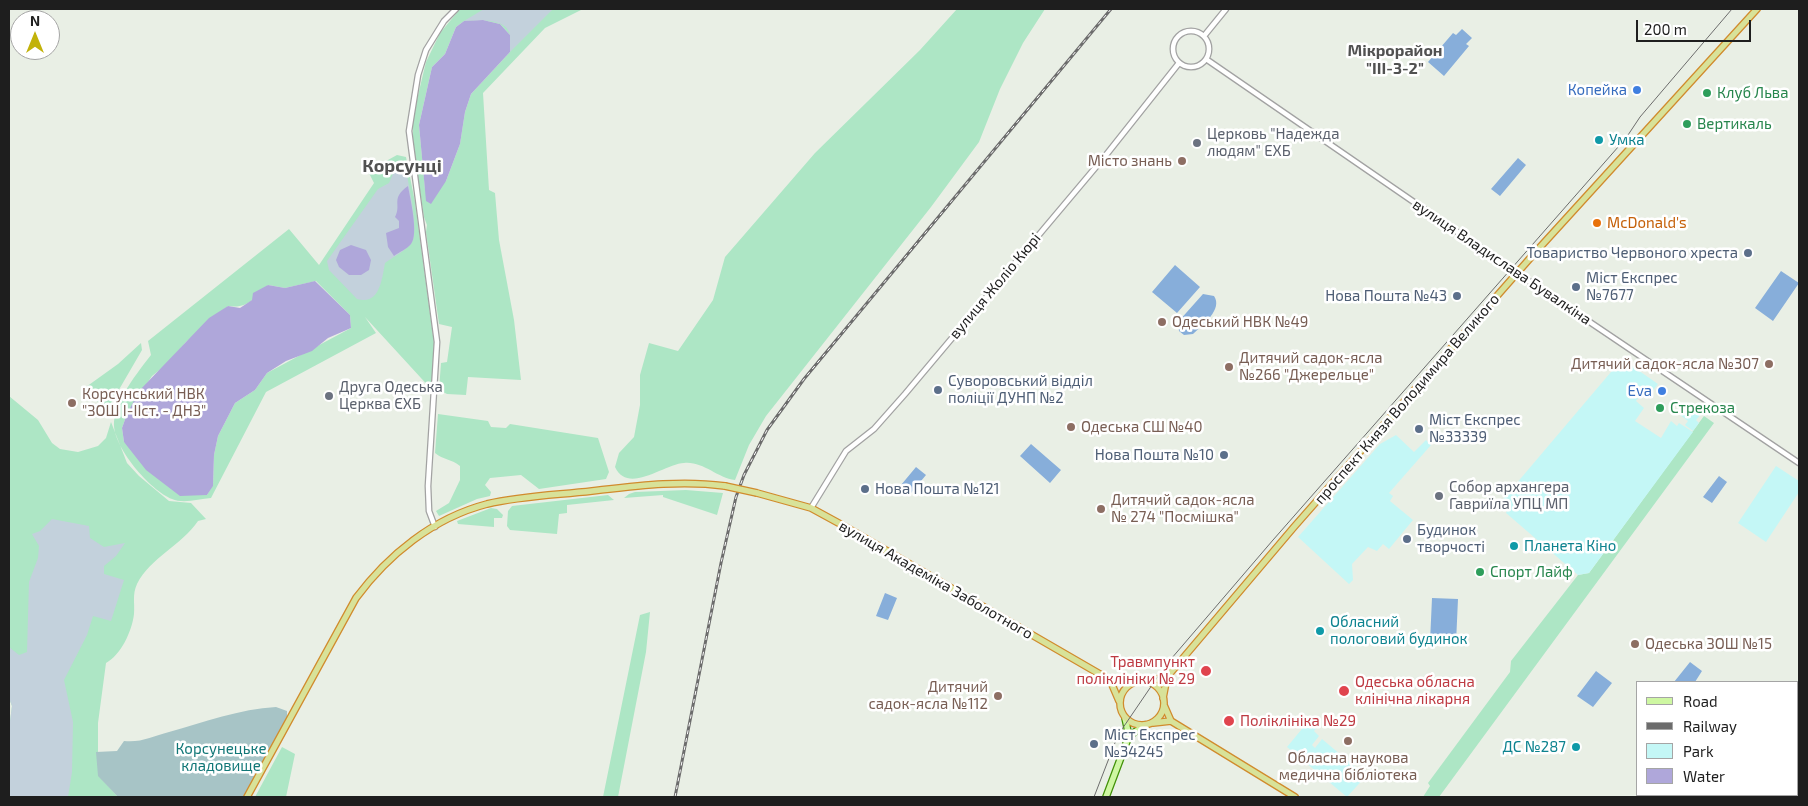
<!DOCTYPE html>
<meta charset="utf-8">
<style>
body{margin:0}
#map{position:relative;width:1808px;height:806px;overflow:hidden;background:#e9efe5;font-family:"Exo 2",sans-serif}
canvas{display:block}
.frame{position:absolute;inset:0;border:10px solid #1e1e1e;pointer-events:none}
.legend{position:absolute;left:1636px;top:681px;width:162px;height:115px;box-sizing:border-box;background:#fff;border:1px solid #a5a5a5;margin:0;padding:6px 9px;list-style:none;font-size:15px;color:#1e1e1e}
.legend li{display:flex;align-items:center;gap:10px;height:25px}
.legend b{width:25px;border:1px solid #a5a5a5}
.north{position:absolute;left:10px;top:10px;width:50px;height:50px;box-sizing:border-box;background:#fff;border:1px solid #a5a5a5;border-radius:50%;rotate:0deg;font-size:14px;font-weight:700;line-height:20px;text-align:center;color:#1e1e1e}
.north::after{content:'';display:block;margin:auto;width:18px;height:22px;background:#c2b20a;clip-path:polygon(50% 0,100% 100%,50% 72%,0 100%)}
.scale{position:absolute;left:1636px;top:20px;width:115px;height:22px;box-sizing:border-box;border:2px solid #1e1e1e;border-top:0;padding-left:6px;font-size:15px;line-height:18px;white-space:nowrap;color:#1e1e1e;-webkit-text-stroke:4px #fff;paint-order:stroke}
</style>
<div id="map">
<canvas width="1808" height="806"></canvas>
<div class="frame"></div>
<ul class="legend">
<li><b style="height:6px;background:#cef7a2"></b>Road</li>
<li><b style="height:6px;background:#6c6c6c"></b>Railway</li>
<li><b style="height:14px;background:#c4f7f6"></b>Park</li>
<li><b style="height:14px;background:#afa7da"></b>Water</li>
</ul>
<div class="north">N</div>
<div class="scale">200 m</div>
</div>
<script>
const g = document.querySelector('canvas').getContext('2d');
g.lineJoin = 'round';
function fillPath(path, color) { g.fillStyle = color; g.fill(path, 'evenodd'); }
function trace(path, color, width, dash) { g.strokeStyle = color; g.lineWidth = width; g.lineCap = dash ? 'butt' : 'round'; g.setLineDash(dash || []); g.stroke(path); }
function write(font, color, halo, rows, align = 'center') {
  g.font = font + ' "Exo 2",sans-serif'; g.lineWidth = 5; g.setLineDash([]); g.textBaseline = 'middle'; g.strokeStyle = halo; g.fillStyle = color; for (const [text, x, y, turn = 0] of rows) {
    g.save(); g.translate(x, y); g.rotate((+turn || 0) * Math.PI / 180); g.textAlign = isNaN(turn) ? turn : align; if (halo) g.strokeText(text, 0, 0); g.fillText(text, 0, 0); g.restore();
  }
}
fillPath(new Path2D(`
 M 460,9 L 583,9 L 545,28 L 483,93 L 489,190 L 495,193 L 499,240 L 514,320 L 521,380 L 468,377 L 466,395 L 447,394 L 439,390 L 441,363 L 447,362 L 452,327 L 439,324 L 426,232 L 427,225 L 424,217 L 413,144 L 413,116 L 426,62 L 440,33 ZM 483,20 L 500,24 L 510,35 L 510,52 L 471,94 L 465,112 L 460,144 L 446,181 L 425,189 L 419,125 L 432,67 L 445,54 L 456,27 L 464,21 Z
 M 957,9 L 1045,9 L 1023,43 L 1000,89 L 979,142 L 931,207 L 766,416 L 749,445 L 735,480 C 717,478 703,461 684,463 C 664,464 628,495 615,467 L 619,453 L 634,437 L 640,405 L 640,375 L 649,343 L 678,351 L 713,300 L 725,257 L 815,153 L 920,50 Z
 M 397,155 L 406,157 L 415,202 L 434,343 L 432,390 L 365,317 L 376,333 L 266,392 L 211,498 C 199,499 183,504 172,499 C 151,491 112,447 114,422 C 115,400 138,372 151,355 L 148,341 L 289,229 L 319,265 L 374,183 L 368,171 ZM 316,281 L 350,315 L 351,328 L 267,373 L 255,390 L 235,403 L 218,436 L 214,455 L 213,485 L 207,495 L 124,442 L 122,428 L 127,414 L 152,376 L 167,364 L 186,342 L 228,306 C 248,309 255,298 268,285 L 285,288 Z
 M 141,343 L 142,350 L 106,412 L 86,387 L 118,364 Z
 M 9,396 L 38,420 L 52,443 L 60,449 L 78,452 L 98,446 L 106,438 L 111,422 L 127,463 L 139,476 L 169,501 L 191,503 L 206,519 L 198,521 C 181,546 151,557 137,584 C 132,595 135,603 134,614 C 132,631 121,655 106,663 L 98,723 L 98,775 L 118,797 L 9,797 L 9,729 L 12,706 L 9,698 Z
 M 438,414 L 488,421 L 491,427 L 506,428 L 510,424 L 598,438 L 609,472 L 606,479 L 539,489 L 521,475 L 490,478 L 485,485 L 491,492 L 490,496 L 477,499 L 439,516 L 436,511 L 449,503 L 460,480 L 460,466 C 452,459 443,460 435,453 Z
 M 1704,416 L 1714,423 L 1439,797 L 1423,797 L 1430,786 L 1428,783 L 1510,672 L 1511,661 L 1578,575 L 1589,573 Z
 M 686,490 L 723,493 L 717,515 L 663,497 L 663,495 L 624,498 L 629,494 L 635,492 Z
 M 608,495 L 614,500 L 567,505 L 567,513 L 559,514 L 557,534 L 510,530 L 507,526 L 508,511 L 512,506 Z
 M 491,508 L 497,509 L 503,515 L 502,518 L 494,518 L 494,527 L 458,524 L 457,521 Z
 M 650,612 L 646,652 L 618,797 L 603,797 L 640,615 Z
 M 282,747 L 295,754 L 286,797 L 255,797 Z`), '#ade6c5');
fillPath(new Path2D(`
 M 484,9 L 553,9 L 510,52 C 509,47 510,42 510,36 C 508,17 477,20 464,21 Z
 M 397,165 L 406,169 C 408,184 420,232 411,244 C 405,251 393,257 385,263 C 382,278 380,306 357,299 L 329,270 L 327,261 L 378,189 L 389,183 Z
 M 52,519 L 89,526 L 90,538 L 104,547 L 125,543 L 116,556 L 104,566 L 104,574 L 124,580 L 111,621 L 93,616 L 87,635 L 64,680 L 73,722 L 72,772 L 68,797 L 9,797 L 9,729 L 12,706 L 9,698 L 9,647 L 19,655 L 27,652 L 29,582 L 38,558 L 39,546 L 32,534 L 40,531 Z`), '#c3d1dc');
fillPath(new Path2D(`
 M 276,707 L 287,711 L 287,719 L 245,797 L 118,797 L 98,776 L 96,752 L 117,751 L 124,741 C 141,743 153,736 169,732 C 204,722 240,709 276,707 Z`), '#a7c4c6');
fillPath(new Path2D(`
 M 1622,359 L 1658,384 L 1652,392 L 1646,387 L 1636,401 L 1644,408 L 1635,421 L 1661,438 L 1671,421 L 1677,426 L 1679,423 L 1693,432 L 1589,573 L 1578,575 L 1506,513 L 1507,511 L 1499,504 Z
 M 1688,404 L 1701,414 L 1696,420 L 1699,423 L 1693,431 L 1685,425 L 1688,421 L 1680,415 Z
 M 1396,435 L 1414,452 L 1426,440 L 1431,445 L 1389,493 L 1393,496 L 1390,501 L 1413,520 L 1389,549 L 1383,544 L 1377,551 L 1368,547 L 1352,564 L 1353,580 L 1349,584 L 1298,537 L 1380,444 Z
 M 1776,466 L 1799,481 L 1799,492 L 1766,542 L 1738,523 Z
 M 1311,718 L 1319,725 L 1314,731 L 1319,736 L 1312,745 L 1315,748 L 1322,739 L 1366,776 L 1347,797 L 1287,747 Z`), '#c4f7f6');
fillPath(new Path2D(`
 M 1462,29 L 1472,38 L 1466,44 L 1469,46 L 1444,76 L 1428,62 L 1453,33 L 1456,35 Z
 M 1518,158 L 1526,165 L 1500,196 L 1491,189 Z
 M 1175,265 L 1200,287 L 1177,313 L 1152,292 Z
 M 1781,271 L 1799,283 L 1773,321 L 1755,308 Z
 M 1203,294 L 1214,296 C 1223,309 1203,325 1193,334 L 1184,335 L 1179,331 L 1178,322 Z
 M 1031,444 L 1061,470 L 1050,483 L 1020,456 Z
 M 916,467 L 926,475 L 911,493 L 901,485 Z
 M 1719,476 L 1727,482 L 1712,503 L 1703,497 Z
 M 885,593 L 897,598 L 888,620 L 876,616 Z
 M 1432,598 L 1458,599 L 1456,643 L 1430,642 Z
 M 1690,662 L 1702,671 L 1695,682 L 1674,682 Z
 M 1596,671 L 1612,683 L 1593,707 L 1577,696 Z`), '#87aeda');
fillPath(new Path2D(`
 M 483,20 L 500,24 L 510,35 L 510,52 L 471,94 L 465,112 L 460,144 L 446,181 L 431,204 L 426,201 L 419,125 L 432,67 L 445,54 L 456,27 L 464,21 Z
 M 408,186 C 410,198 419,234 411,244 C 407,249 399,252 394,256 L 388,247 L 386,233 L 399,228 L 399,221 L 395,217 C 402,204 390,199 408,186 Z
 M 351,245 L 366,250 L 371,260 L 369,270 L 361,275 L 349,275 L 339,267 L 336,260 L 340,250 Z
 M 315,281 L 350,315 L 351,328 L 328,338 L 312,351 L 286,361 L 267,373 L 255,390 L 235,403 L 218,436 L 214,455 L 213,486 L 207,495 L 180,496 L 146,470 L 124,442 L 122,428 L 127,414 L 139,391 L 209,318 L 228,306 L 240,308 L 252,300 L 253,293 L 268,285 L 285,288 Z`), '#afa7da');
const tertiary = new Path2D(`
 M1173 49a18 18 0 1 1 36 0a18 18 0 1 1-36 0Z
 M 1204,36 L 1226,9
 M 1206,59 L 1517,273 L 1799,463
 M 811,508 L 846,451 L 874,429 L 905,394 L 1106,155 L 1179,63
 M 435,527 L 429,511 L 428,486 L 437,342 L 409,131 L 418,75 L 426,50 L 444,21 L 456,9`);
const primary = new Path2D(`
 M 1797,705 L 1799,700
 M 1797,727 L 1799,722
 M 1129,736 L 1145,725
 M 1106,797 L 1129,736 L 1125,718
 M 1750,797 L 1751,795
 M 1761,797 L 1762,795`);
const trunk = new Path2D(`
 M 757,493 L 811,508 L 844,526 L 1110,680 L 1136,682
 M 1110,680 L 1119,701
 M1120 703a22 22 0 1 1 44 0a22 22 0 1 1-44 0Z
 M 1147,681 L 1167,677
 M 1163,698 L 1167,677 L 1294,527 L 1532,256 L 1757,9
 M 1164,705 L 1171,721 L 1295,797
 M 1153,723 L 1171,721
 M 247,797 L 356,598 C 388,555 433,518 487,504 C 521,496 557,495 592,491 C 636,486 680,480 725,486`);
trace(tertiary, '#a2a2a2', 7);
trace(primary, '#419108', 8);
trace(trunk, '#d18b2d', 8);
trace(tertiary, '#fff', 4.5);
trace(primary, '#cef7a2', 5.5);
trace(trunk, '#d8e299', 5.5);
trace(new Path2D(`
 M 1094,797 L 1118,735 L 1165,666 L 1273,540 L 1626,138 L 1640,117 L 1732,9`), '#6c6c6c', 1);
const rail = new Path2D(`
 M 675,797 L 721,563 L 736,497 L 744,475 L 767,430 L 804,379 L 1111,9`);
trace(rail, '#6c6c6c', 3);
trace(rail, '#fff', 1, [4]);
const trunkBridge = new Path2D(`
 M 725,486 L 757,493`);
trace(trunkBridge, '#d18b2d', 8, []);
trace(trunkBridge, '#d8e299', 5.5);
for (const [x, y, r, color] of [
 [1637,90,5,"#3f7fe0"],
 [1707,93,5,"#2e9e5b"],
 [1687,124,5,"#2e9e5b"],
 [1599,140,5,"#0f9aa8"],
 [1197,143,5,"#6b7280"],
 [1182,161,5,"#8d6e63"],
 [1597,223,5,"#e8710a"],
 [1748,253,5,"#5c6f8a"],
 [1576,287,5,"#5c6f8a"],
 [1457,296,5,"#5c6f8a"],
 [1162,322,5,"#8d6e63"],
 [1769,364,5,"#8d6e63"],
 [1229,367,5,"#8d6e63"],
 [938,390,5,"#5c6f8a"],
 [1662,391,5,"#3f7fe0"],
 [329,396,5,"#6b7280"],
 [72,403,5,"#8d6e63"],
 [1660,408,5,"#2e9e5b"],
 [1071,427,5,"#8d6e63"],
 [1419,429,5,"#5c6f8a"],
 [1224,455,5,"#5c6f8a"],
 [865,489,5,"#5c6f8a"],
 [1439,496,5,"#6b7280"],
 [1101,509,5,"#8d6e63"],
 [1407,539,5,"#5c6f8a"],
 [1514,546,5,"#0f9aa8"],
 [1480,572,5,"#2e9e5b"],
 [1320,631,5,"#0f9aa8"],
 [1635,644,5,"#8d6e63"],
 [1206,671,6,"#e0444e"],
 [1344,691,6,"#e0444e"],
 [998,696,5,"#8d6e63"],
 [1229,721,6,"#e0444e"],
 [1348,741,5,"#8d6e63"],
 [1094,744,5,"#5c6f8a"],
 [1576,747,5,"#0f9aa8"]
]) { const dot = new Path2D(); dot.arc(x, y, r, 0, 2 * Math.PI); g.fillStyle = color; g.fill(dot); trace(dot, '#fff', 2); }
write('15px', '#366cbe', '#fff', [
 ["Копейка",1627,90],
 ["Eva",1652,391]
], 'right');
write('15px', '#27864d', '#fff', [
 ["Клуб Льва",1717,93],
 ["Вертикаль",1697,124],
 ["Стрекоза",1670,408],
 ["Спорт Лайф",1490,572]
], 'left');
write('15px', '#5b616d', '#fff', [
 ["Церковь \"Надежда",1207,134],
 ["людям\" ЕХБ",1207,151],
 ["Друга Одеська",339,387],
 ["Церква ЄХБ",339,404],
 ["Собор архангера",1449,487],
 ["Гавриїла УПЦ МП",1449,504]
], 'left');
write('15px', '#0d838f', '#fff', [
 ["Умка",1609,140],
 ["Планета Кіно",1524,546],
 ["Обласний",1330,622],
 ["пологовий будинок",1330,639],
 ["ДС №287",1566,747,"right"]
], 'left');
write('15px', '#785e54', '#fff', [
 ["Місто знань",1172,161,"right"],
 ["Одеський НВК №49",1172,322],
 ["Дитячий садок-ясла",1239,358],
 ["№266 \"Джерельце\"",1239,375],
 ["Дитячий садок-ясла №307",1759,364,"right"],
 ["Корсунський НВК",82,394],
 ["\"ЗОШ І-ІІст. - ДНЗ\"",82,411],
 ["Одеська СШ №40",1081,427],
 ["Дитячий садок-ясла",1111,500],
 ["№ 274 \"Посмішка\"",1111,517],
 ["Одеська ЗОШ №15",1645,644],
 ["Дитячий",988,687,"right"],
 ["садок-ясла №112",988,704,"right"],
 ["Обласна наукова",1348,758,"center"],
 ["медична бібліотека",1348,775,"center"]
], 'left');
write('15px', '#c56008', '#fff', [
 ["McDonald's",1607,223]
], 'left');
write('15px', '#4e5e75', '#fff', [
 ["Товариство Червоного хреста",1738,253,"right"],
 ["Міст Експрес",1586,278],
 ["№7677",1586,295],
 ["Нова Пошта №43",1447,296,"right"],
 ["Суворовський відділ",948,381],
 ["поліції ДУНП №2",948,398],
 ["Міст Експрес",1429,420],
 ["№33339",1429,437],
 ["Нова Пошта №10",1214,455,"right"],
 ["Нова Пошта №121",875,489],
 ["Будинок",1417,530],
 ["творчості",1417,547],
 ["Міст Експрес",1104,735],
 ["№34245",1104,752]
], 'left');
write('15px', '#1e1e1e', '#fff', [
 ["вулиця Владислава Бувалкіна",1502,262,34],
 ["вулиця Жоліо Кюрі",995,286,-50],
 ["проспект Князя Володимира Великого",1407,399,-49],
 ["вулиця Академіка Заболотного",936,580,30]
]);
write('15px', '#be3a42', '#fff', [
 ["Травмпункт",1195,662,"right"],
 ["поліклініки № 29",1195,679,"right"],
 ["Одеська обласна",1355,682],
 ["клінічна лікарня",1355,699],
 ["Поліклініка №29",1240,721]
], 'left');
write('15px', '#177', '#fff', [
 ["Корсунецьке",221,749],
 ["кладовище",221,766]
]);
write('bold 16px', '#515151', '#fff', [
 ["Мікрорайон",1395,51],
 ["\"ІІІ-3-2\"",1395,69]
]);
write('bold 18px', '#515151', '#fff', [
 ["Корсунці",402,166]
]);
</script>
